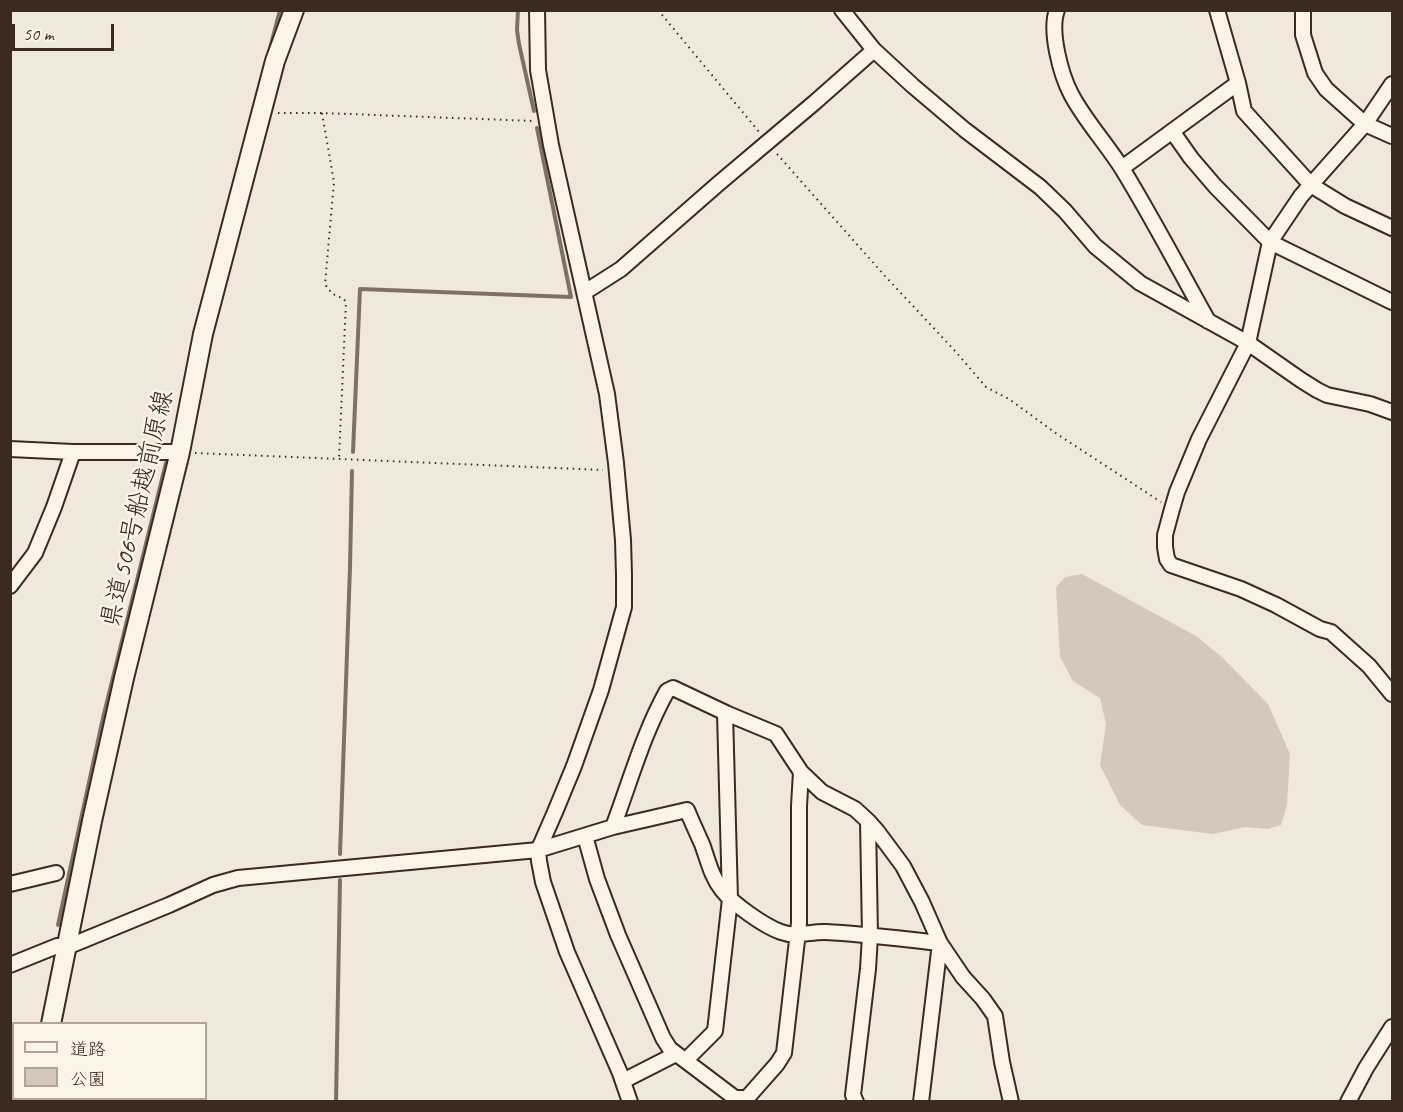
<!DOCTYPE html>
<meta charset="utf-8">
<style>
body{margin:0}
#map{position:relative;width:1403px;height:1112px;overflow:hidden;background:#f0e9d9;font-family:Caveat,"Klee One",sans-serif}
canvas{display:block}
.frame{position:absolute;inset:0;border:12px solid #3b2a1e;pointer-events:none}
.legend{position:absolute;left:12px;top:1022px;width:195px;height:78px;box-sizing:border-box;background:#fcf5e5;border:2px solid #afa495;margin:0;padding:8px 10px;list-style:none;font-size:18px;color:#3b2a1e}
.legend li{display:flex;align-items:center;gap:12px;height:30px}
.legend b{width:30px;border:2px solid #afa495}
.scale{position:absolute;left:12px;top:24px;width:102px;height:27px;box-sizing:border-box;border:3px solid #3b2a1e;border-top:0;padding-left:8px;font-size:18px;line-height:21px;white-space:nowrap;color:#3b2a1e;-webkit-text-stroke:4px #fcf5e5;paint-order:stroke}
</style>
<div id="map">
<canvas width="1403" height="1112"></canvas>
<div class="frame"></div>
<ul class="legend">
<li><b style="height:8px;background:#fcf5e5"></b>道路</li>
<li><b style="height:16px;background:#d2c9ba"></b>公園</li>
</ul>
<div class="scale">50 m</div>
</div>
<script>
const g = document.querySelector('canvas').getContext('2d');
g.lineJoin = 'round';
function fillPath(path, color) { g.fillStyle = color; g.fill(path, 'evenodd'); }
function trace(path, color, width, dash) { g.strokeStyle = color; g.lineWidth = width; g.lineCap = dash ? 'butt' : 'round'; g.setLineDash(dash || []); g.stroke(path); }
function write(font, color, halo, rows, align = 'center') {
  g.font = font + ' Caveat,"Klee One",sans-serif'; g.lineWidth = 5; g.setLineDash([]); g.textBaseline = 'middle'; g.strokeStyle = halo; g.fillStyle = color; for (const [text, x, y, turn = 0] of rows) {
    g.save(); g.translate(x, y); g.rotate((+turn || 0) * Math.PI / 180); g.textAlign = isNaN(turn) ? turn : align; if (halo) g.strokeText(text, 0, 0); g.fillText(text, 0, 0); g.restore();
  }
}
fillPath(new Path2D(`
 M 1082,574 L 1196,636 L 1222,657 L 1268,704 L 1290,754 L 1287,805 L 1281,825 L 1268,829 L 1245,827 L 1213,834 L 1142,825 L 1120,805 L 1100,765 L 1106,724 L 1100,698 L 1073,681 L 1060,657 L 1056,587 L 1065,577 Z`), '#d2c9ba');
trace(new Path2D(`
 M 518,10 L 517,30 L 519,44 L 534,111
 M 268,56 L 280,10
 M 353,452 L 360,289 L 571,297 L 537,128
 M 340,854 L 350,567 L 352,471
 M 58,925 L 103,718 L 166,463
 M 336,1102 L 340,880`), '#7e7163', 4);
const minor = new Path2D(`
 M 537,10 L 538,70 L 551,145 L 607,394 L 616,463 L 623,540 L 624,575 L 624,607 L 601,690 L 574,766 L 555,812 L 541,844 L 538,850 L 539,861 L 543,882 L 567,952 L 620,1073 L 630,1102
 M 842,10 L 874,50 L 913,86 L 965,130 L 1040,187 L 1065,211 L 1095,246 L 1140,283 L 1248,343 L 1301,380 L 1317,390 L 1327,395 L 1370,404 L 1392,412
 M 1057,10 C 1049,31 1061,75 1071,94 C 1085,121 1107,144 1123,170 C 1153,219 1180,271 1208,321
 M 1303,10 L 1303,35 L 1315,73 L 1326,89 L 1365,124 L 1392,136
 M 1238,83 L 1244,111 L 1311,185 L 1345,206 L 1392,228
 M 1392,84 L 1365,124 L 1301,196 L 1270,242 L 1248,343 L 1199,439 L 1177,492 L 1172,509 L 1165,535 L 1165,547 L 1167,559 L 1171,565 L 1241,589 L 1276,605 L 1320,629 L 1331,632 L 1369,666 L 1392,694
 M 1172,131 L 1191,158 L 1215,186 L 1270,242 L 1392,302
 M 1122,168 L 1238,83 L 1217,10
 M 585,292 L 621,269 L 718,184 L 814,103 L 874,50
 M 10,449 L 73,452
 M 10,586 L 35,553 L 54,507 L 73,452 L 180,452
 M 613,827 C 630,782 643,734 667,691 L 673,688 L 728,714 L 776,734 L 801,772 L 822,792 L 855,809 L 868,821 L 877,831 L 903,866 L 922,902 L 940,943 L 963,977 L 983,999 L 995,1016 L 1002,1062 L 1011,1102
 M 585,836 L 597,879 L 618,935 L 663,1038 L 670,1049 L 735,1098 L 747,1098 L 777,1064 L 784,1053 L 799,923 L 799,806 L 801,772
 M 10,884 L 56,873
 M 10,965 L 57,946 L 67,947 L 169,905 L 213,885 L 238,878 L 538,850 L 613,827 L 687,810 C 692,822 697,833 702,844 C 708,860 711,876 722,890 C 733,904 764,926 781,932 C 797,938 811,931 826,932 C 865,934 902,939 940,943
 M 686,1060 L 715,1031 L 730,899 L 725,713
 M 623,1081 L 676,1054
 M 856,1102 L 853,1095 L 868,969 L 870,936 L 868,821
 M 921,1102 L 940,943
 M 1348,1102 L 1366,1068 L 1392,1027`);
const major = new Path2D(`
 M 51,1024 L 92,821 L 124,678 L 180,452 L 203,334 L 275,61 L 294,10
 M 47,1102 L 47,1098`);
trace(minor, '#3b2a1e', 18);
trace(major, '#3b2a1e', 22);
trace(new Path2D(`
 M 658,10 L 760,133
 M 278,113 L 322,113 L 534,121
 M 322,113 L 334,182 L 325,284 C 330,292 334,296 343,298 L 346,302 L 339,458
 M 777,154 L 885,276 L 956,352 L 986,387 L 1009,399 L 1057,434 L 1161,502
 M 195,453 L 603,470`), '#3b2a1e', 2, [1.5, 4.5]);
trace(minor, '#fcf5e5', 14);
trace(major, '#fcf5e5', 18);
write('26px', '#3b2a1e', '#fcf5e5', [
 ["県道506号船越前原線",138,509,-77]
]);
</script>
